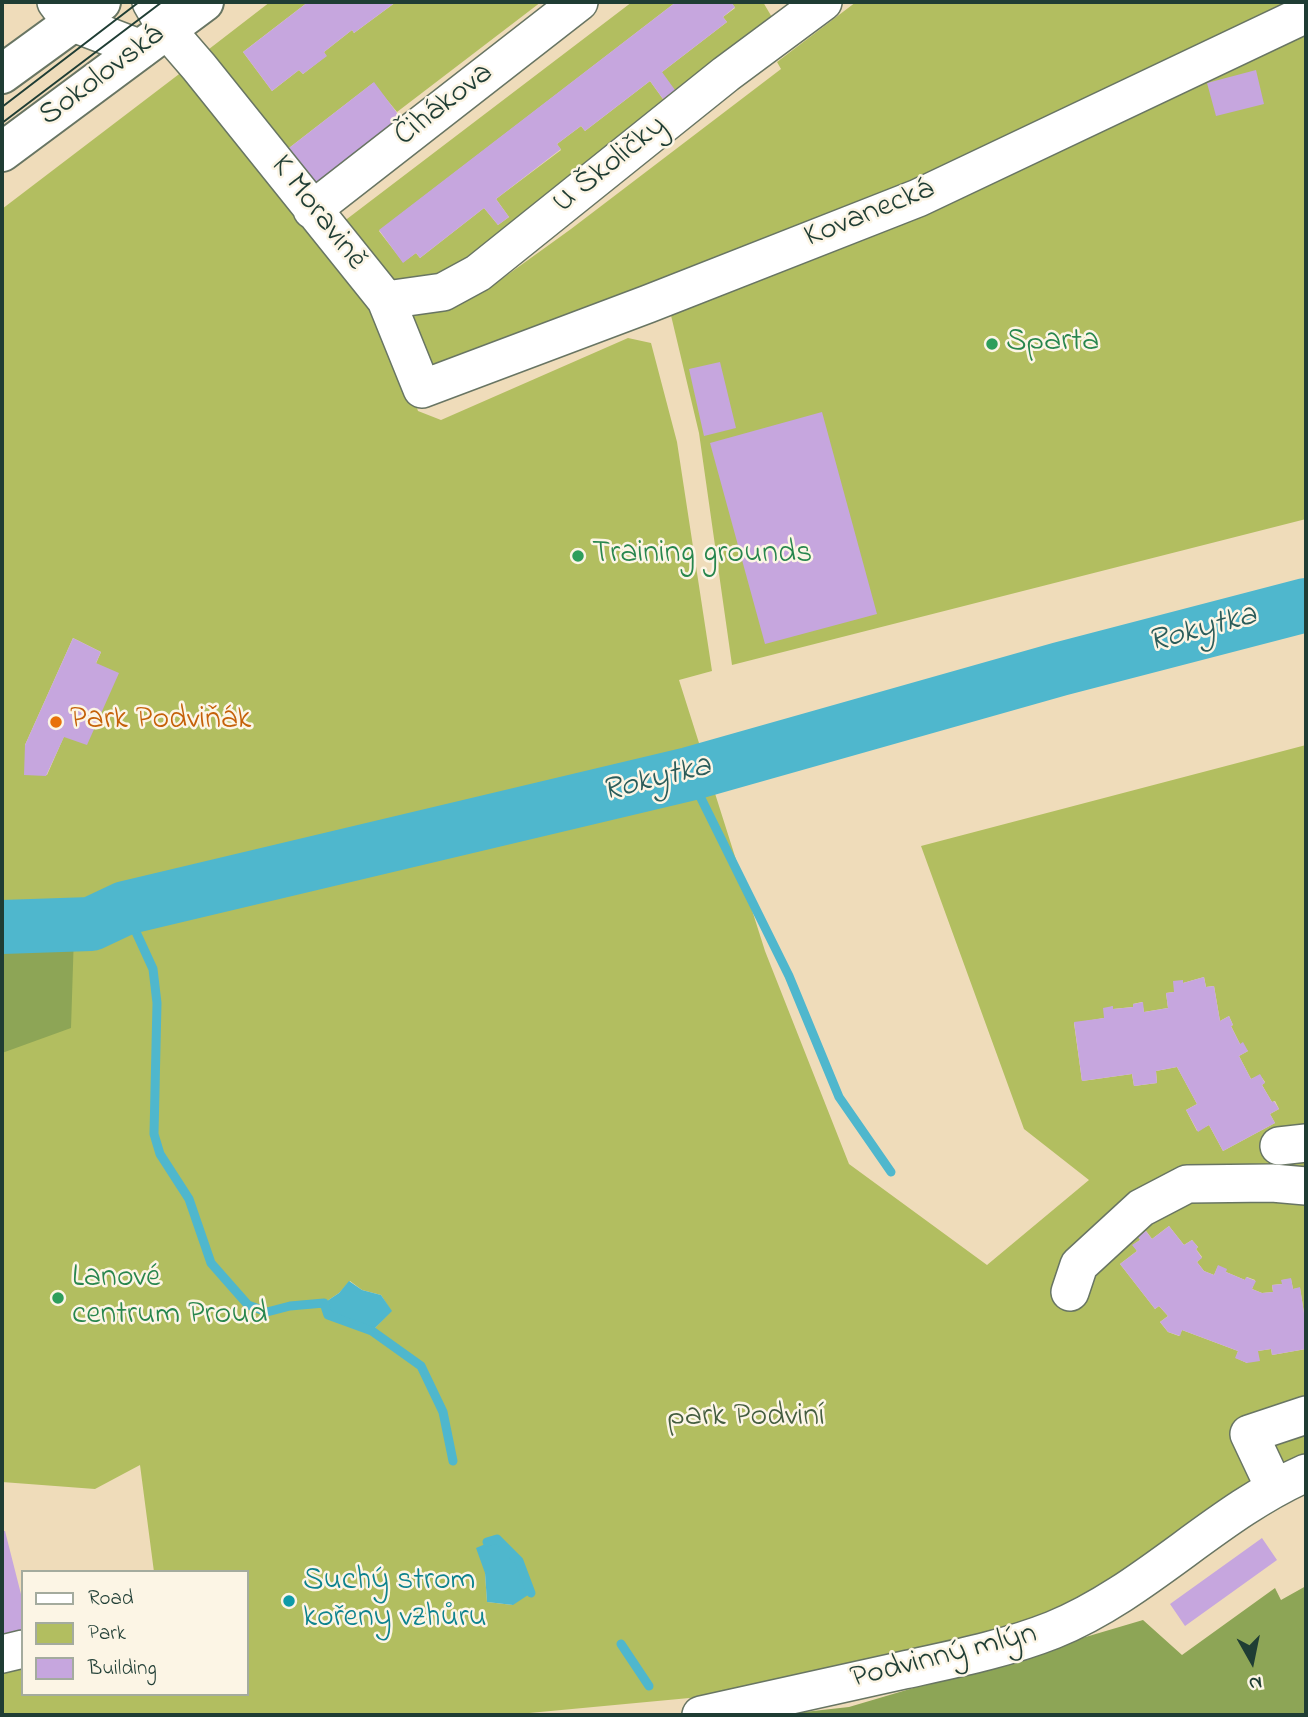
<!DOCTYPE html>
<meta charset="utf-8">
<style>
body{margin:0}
#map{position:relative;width:1308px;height:1717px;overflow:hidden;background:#efdcba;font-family:"Indie Flower",sans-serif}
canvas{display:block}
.frame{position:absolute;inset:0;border:4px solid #1f3d34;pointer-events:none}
.legend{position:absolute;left:21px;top:1570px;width:228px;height:126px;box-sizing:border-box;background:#fcf5e5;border:2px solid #a4ab9e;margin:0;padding:9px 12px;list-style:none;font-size:21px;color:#1f3d34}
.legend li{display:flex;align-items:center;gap:14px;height:35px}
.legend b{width:35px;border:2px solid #a4ab9e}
.north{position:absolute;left:1217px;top:1626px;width:70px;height:70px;-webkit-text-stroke:5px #fcf5e5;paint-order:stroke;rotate:171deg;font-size:19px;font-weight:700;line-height:28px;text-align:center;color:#1f3d34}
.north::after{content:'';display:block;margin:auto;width:24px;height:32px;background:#1f3d34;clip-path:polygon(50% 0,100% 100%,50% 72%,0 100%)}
</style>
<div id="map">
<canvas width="1308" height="1717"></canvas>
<div class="frame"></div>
<ul class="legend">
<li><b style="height:9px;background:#fff"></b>Road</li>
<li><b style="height:19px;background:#b2be60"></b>Park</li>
<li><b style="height:19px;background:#c6a6de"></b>Building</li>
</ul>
<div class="north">N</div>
</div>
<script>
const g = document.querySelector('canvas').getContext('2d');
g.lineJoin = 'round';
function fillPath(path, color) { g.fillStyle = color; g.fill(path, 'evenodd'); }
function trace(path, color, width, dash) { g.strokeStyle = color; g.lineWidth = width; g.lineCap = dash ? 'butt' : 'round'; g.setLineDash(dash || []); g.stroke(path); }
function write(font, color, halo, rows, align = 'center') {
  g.font = font + ' "Indie Flower",sans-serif'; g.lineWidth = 5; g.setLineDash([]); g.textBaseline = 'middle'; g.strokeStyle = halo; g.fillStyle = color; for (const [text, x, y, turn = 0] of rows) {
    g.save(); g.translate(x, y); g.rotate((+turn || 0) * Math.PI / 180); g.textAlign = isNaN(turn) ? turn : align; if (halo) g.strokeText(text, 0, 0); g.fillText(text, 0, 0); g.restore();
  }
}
fillPath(new Path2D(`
 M 270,2 L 308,2 L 243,52 L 272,91 L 299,70 L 303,74 L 326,56 L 324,52 L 352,30 L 354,33 L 396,2 L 541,2 L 397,112 L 373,83 L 289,148 L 312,178 L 300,187 L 200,56 Z
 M 632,2 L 676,2 L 379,231 L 403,262 L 416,253 L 420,258 L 484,208 L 498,225 L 509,217 L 496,199 L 561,150 L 557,144 L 581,126 L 585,131 L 650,81 L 663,99 L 662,72 L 727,22 L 723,17 L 735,8 L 731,2 L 763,2 L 773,19 L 771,32 L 446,274 L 393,285 L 343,222 Z
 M 856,2 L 1290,2 L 967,162 L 453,368 L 431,364 L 411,315 L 476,295 L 492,286 L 571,229 L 781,69 L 777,62 Z
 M 1306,30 L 1306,519 L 732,665 L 699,433 L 669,307 Z
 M 191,65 L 383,314 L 418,411 L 441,420 L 628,338 L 651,343 L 677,442 L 712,671 L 679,680 L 765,951 L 849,1164 L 987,1265 L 1089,1180 L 1024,1129 L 921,846 L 1306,745 L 1306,1326 L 1300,1288 L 1293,1289 L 1291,1279 L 1282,1280 L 1282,1284 L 1272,1285 L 1273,1292 L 1262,1293 L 1252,1289 L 1255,1280 L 1247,1277 L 1245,1280 L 1226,1272 L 1218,1266 L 1214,1275 L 1204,1271 L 1197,1262 L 1202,1257 L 1196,1249 L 1198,1247 L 1192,1240 L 1184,1245 L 1169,1226 L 1152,1239 L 1146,1231 L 1139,1236 L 1140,1240 L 1133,1245 L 1137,1251 L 1120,1264 L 1155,1309 L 1159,1306 L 1168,1316 L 1160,1322 L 1168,1332 L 1179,1336 L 1182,1330 L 1238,1351 L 1236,1358 L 1247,1363 L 1258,1351 L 1271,1349 L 1272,1355 L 1306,1349 L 1306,1457 L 1088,1603 L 981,1649 L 700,1697 L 508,1715 L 2,1715 L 2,1668 L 23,1662 L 23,1694 L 247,1694 L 247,1572 L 154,1572 L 140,1465 L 95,1489 L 2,1482 L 2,209 ZM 73,638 L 101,652 L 47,775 L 25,775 L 25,745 ZM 1204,977 L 1206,987 L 1214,986 L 1220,1021 L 1229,1016 L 1233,1025 L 1231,1026 L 1240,1044 L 1248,1051 L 1239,1056 L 1251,1079 L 1260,1075 L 1265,1082 L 1262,1085 L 1272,1102 L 1275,1101 L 1279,1109 L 1270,1114 L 1275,1123 L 1223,1151 L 1209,1125 L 1197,1131 L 1186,1110 L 1197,1104 L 1177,1067 L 1156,1071 L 1157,1083 L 1134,1086 L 1132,1074 L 1082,1081 L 1074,1023 L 1104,1018 L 1112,1006 L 1113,1009 L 1133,1007 L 1133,1004 L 1142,1002 L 1144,1012 L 1168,1008 L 1166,993 L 1174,992 L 1183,980 L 1183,983 ZM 350,1281 L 362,1290 L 381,1295 L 391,1311 L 372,1331 L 328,1315 L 324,1303 L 339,1293 ZM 485,1573 L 513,1605 L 487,1602 Z`), '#b2be60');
fillPath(new Path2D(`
 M 2,933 L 74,934 L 71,1028 L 2,1053 Z
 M 1306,1586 L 1306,1715 L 777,1715 L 849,1707 L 1143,1620 L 1182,1655 L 1275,1588 L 1281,1600 Z`), '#8da556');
fillPath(new Path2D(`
 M 349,1281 L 362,1290 L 381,1295 L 392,1311 L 372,1331 L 328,1315 L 324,1303 L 339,1293 Z
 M 497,1539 L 519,1561 L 531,1593 L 513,1605 L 487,1602 L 485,1573 L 476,1548 Z`), '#4fb7cd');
trace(new Path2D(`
 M 689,774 L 789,976 L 839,1097 L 891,1172
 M 125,908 L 153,969 L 157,1003 L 154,1134 L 160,1154 L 189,1199 L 211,1263 L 248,1305 L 267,1312 L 290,1306 L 324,1303 L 328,1315 L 372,1331 L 421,1366 L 443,1412 L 453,1461
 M 487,1542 L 497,1539 L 519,1561 L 531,1593
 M 621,1644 L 649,1686`), '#4fb7cd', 9);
trace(new Path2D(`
 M 2,927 L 91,924 L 125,908 L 689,774 L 1060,669 L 1306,605`), '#4fb7cd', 54);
fillPath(new Path2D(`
 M 308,2 L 396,2 L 354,33 L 352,30 L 324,52 L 327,56 L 303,74 L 299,70 L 272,91 L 243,52 Z
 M 676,2 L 731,2 L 735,7 L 723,17 L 727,22 L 662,72 L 675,90 L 663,99 L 650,81 L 585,131 L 581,126 L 557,144 L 561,149 L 496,199 L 509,217 L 498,225 L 484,208 L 420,258 L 416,253 L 403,263 L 379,230 Z
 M 1256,70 L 1264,104 L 1216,116 L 1207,83 Z
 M 374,82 L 403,121 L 318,186 L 289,148 Z
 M 720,362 L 736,428 L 704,436 L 689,369 Z
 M 822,412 L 877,614 L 765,644 L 710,443 Z
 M 73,638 L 101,652 L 96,663 L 119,673 L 87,745 L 64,737 L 46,776 L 24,775 L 25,745 Z
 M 1204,977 L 1206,987 L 1214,986 L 1220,1021 L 1229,1016 L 1233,1025 L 1231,1026 L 1240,1044 L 1243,1042 L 1248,1051 L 1239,1056 L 1251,1079 L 1260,1074 L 1265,1083 L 1262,1085 L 1272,1102 L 1274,1101 L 1279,1109 L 1270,1114 L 1275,1123 L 1223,1151 L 1209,1125 L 1198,1132 L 1186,1110 L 1197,1104 L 1177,1067 L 1156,1071 L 1157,1083 L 1134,1086 L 1132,1074 L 1082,1081 L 1074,1022 L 1104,1018 L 1103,1008 L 1113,1006 L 1113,1009 L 1133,1007 L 1133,1004 L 1143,1002 L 1144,1012 L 1168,1008 L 1166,993 L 1174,992 L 1173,981 L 1183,980 L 1183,983 Z
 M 1169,1226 L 1184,1245 L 1192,1240 L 1198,1247 L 1196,1249 L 1202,1258 L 1197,1262 L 1204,1271 L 1214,1275 L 1218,1265 L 1227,1269 L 1226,1272 L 1245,1280 L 1246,1277 L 1256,1281 L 1252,1289 L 1262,1293 L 1273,1292 L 1272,1285 L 1282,1284 L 1281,1280 L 1291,1278 L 1293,1289 L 1300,1287 L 1306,1326 L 1306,1349 L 1272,1355 L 1271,1349 L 1258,1351 L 1260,1361 L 1247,1363 L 1235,1358 L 1238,1351 L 1182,1330 L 1180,1336 L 1168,1332 L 1160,1322 L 1168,1316 L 1159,1306 L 1155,1309 L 1120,1264 L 1137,1251 L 1132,1245 L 1140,1240 L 1138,1237 L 1146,1231 L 1152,1239 Z
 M 2,1531 L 5,1531 L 23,1602 L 23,1634 L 2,1639 Z
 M 1262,1538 L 1277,1560 L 1185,1626 L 1170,1604 Z`), '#c6a6de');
const minor = new Path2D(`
 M 56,2 L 71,22 L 141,49
 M 151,2 L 167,30 L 199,67 L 386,300 L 422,389 L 648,304 L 918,198 L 1306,14
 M 312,210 L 579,2
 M 386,300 L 443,292 L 478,273 L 726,74 L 823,2
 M 1279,1146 L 1306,1143
 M 1070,1292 L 1079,1265 L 1141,1208 L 1187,1184 L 1272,1183 L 1306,1186
 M 1274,1487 L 1249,1434 L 1306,1415
 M 2,1654 L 23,1649
 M 701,1715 C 768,1700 836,1685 904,1670 C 954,1659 1005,1649 1053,1630 C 1146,1592 1215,1513 1306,1473`);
const major = new Path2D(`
 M 2,74 L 101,2
 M 2,152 L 204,2`);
trace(minor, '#687563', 40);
trace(major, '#687563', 42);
trace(minor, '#fff', 37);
trace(major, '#fff', 38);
trace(new Path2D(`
 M 2,107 L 139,2
 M 2,123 L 162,2`), '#1f3d34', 2);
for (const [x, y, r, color] of [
 [992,344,7,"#2e9e5b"],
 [578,556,7,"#2e9e5b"],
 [56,722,7,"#e8710a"],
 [58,1298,7,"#2e9e5b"],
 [289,1601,7,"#0f9aa8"]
]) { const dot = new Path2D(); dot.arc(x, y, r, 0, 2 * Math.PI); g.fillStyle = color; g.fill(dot); trace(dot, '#fcf5e5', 2.5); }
write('32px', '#1f3d34', '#fcf5e5', [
 ["Sokolovská",103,77,-37],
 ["Čihákova",445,106,-38],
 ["U Školičky",611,166,-39],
 ["K Moravině",317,214,52],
 ["Kovanecká",870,215,-22],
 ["Podvinný mlýn",944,1658,-14]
]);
write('32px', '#27864d', '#fcf5e5', [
 ["Sparta",1006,344],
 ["Training grounds",592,556],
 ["Lanové",72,1280],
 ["centrum Proud",72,1317]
], 'left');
write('32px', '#c56008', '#fcf5e5', [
 ["Park Podviňák",70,722]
], 'left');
write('32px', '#445d3f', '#fcf5e5', [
 ["park Podviní",746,1419]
]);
write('32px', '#0d838f', '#fcf5e5', [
 ["Suchý strom",303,1583],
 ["kořeny vzhůru",303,1620]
], 'left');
write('italic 33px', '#2b5c5a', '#fcf5e5', [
 ["Rokytka",1203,631,-15],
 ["Rokytka",657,781,-14]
]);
</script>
